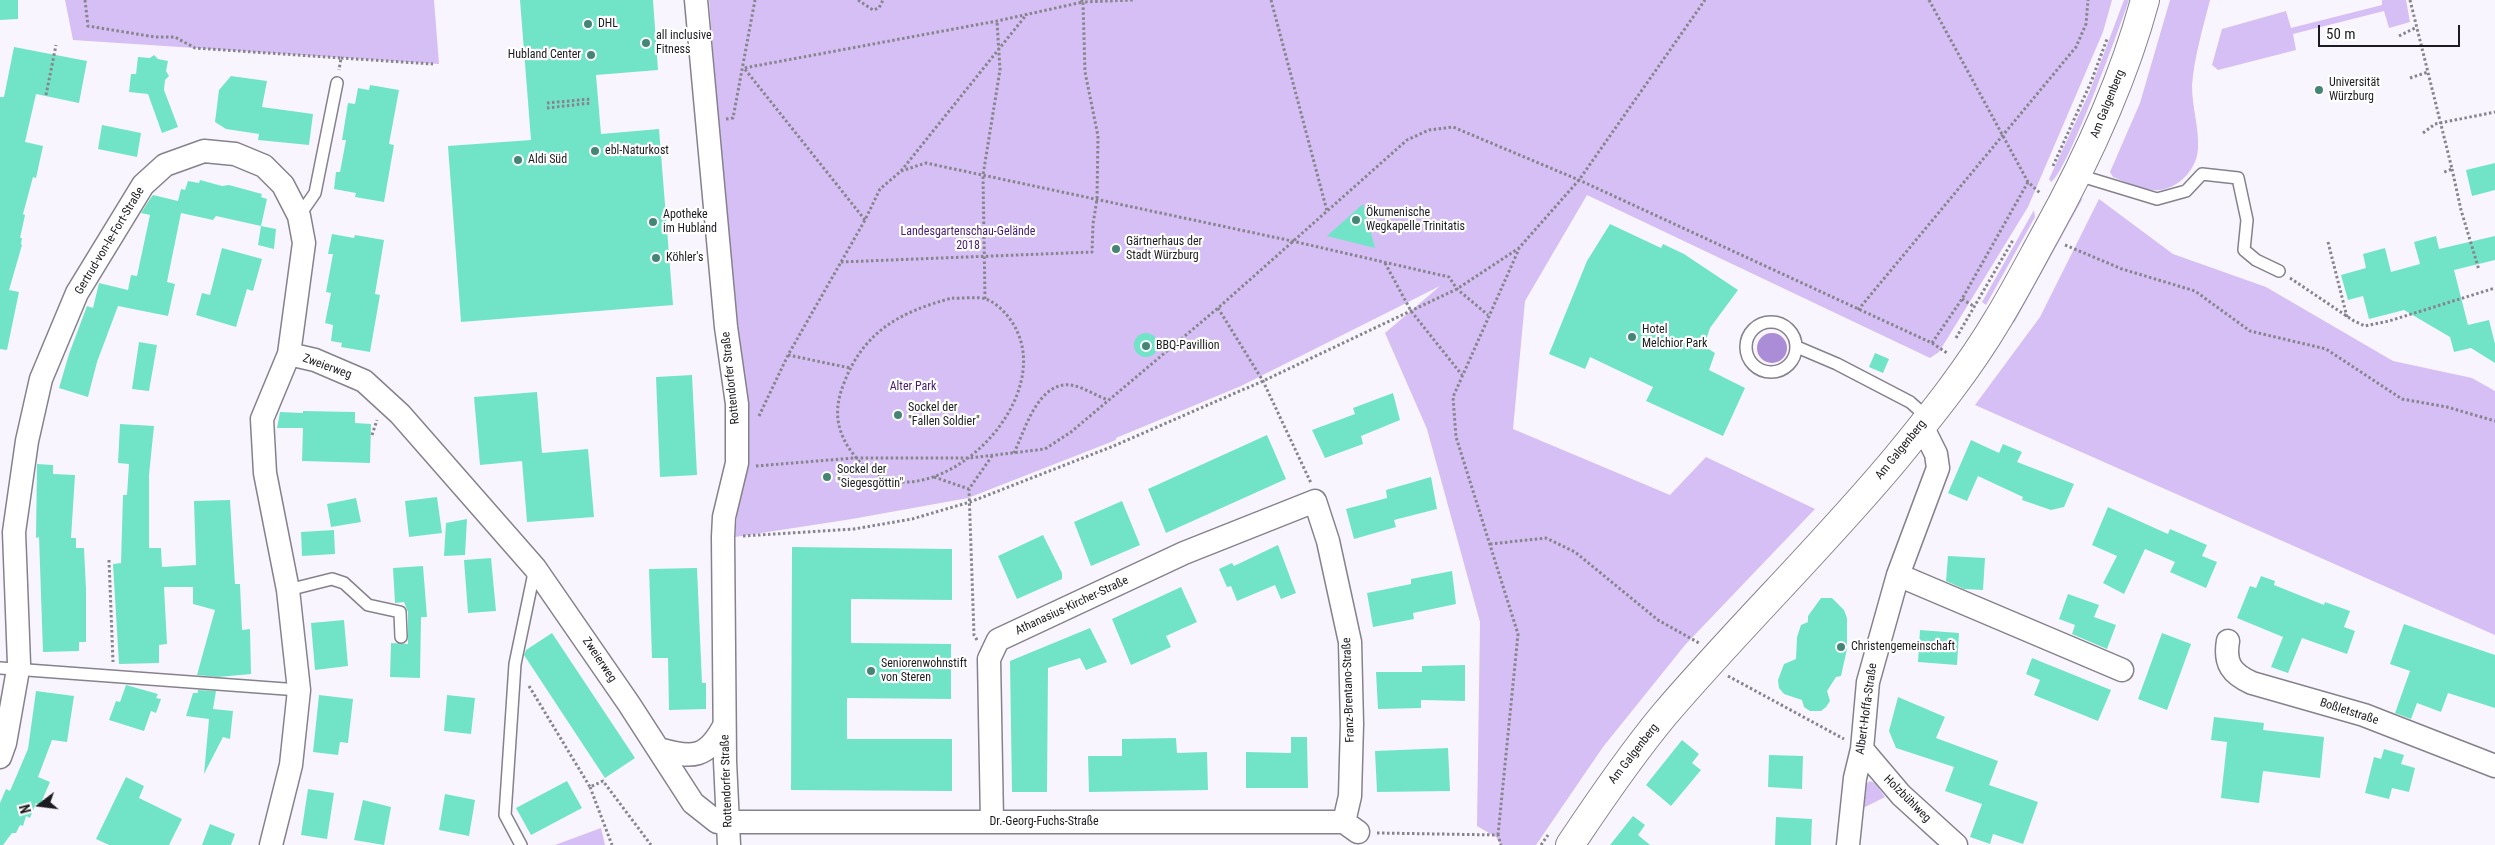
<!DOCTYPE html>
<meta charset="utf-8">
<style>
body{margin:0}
#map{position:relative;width:2495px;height:845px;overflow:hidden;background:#f9f5ff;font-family:"Roboto Condensed",sans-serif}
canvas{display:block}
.north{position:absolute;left:15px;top:780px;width:50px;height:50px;-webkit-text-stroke:4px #fff;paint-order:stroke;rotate:255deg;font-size:14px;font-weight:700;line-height:20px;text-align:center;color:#1c1b1f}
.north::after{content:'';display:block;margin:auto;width:18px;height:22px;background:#1c1b1f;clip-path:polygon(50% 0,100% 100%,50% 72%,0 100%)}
.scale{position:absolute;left:2318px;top:25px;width:142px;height:22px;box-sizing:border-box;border:2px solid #1c1b1f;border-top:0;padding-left:6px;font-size:15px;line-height:18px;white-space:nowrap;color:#1c1b1f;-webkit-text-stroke:4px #fff;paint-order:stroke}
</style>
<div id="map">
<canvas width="2495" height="845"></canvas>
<div class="north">N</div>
<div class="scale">50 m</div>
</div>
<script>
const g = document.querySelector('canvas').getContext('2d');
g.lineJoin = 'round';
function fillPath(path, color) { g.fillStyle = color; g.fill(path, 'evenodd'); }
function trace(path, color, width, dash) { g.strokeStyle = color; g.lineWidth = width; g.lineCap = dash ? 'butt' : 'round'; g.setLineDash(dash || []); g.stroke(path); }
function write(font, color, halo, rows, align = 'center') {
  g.font = font + ' "Roboto Condensed",sans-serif'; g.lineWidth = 4.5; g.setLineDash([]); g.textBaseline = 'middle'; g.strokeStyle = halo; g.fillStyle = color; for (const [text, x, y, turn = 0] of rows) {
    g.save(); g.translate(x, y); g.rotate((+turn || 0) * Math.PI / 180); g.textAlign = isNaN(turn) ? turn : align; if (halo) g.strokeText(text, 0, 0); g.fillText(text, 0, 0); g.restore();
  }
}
fillPath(new Path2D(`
 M 65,0 L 434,0 L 439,64 L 73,40 Z
 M 709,0 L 2112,0 L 2103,32 L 2028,207 L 1939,352 L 1930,358 L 1587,195 L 1525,301 L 1513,429 L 1670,495 L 1706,457 L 1815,509 L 1685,645 L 1603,747 L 1536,845 L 1501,845 L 1496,837 L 1477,826 L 1480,622 L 1427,429 L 1385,333 L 1440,286 L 1241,386 L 1116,438 L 1116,440 L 968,498 L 852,519 L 735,537 L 744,441 Z
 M 2124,0 L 2129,0 C 2120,26 2067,173 2051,182 L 2049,179 L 2089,93 Z
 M 2170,0 L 2210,0 C 2203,28 2194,57 2192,86 C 2192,107 2199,127 2198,147 C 2198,170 2176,192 2153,190 C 2139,189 2126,182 2113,177 L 2110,172 L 2140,103 Z
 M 2382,0 L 2406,0 L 2410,22 L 2389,28 L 2384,11 L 2293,34 L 2296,50 L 2218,70 L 2212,65 L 2222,29 L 2286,11 L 2291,28 L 2382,5 Z
 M 2083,198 L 2014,323 L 2011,320 L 2074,204 Z
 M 2099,199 L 2173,254 L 2266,287 L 2393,361 L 2472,378 L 2495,391 L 2495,635 L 1975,405 L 2040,317 Z
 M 2034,210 L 2035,217 L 1986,305 L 1982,302 Z
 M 1870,781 L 1875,783 L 1885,797 L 1863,808 L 1865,785 Z
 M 601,828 L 605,845 L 555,845 Z`), '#d5bff5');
fillPath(new Path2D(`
 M1757 348a15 15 0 1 1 30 0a15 15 0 1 1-30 0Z`), '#ab8cd7');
fillPath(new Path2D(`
 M 0,0 L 18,0 L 18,19 L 0,20 Z
 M 520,0 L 653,0 L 658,70 L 596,75 L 601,134 L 659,129 L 673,305 L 461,322 L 448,146 L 531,140 Z
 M 14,47 L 87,61 L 79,103 L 36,94 L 25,142 L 43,146 L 36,178 L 33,177 L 23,214 L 25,215 L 20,238 L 22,238 L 21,244 L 22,245 L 9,290 L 19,292 L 7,350 L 0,349 L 0,97 L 4,97 Z
 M 154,55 L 158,59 L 168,61 L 166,71 L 169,76 L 165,80 L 164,90 L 178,127 L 162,133 L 148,94 L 129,92 L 131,74 L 136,74 L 138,57 L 150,58 Z
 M 231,76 L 267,81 L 262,107 L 313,114 L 309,145 L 258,140 L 259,134 L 226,129 L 215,122 L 219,90 Z
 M 370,85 L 399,90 L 389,144 L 394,145 L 384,202 L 355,197 L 356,193 L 334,189 L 336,172 L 340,172 L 346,140 L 342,140 L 348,103 L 355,104 L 358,88 L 369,90 Z
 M 102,125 L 141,133 L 137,157 L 98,149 Z
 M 2495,163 L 2495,190 L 2472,196 L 2466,170 Z
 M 200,180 L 222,186 L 229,185 L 262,194 L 261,197 L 267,199 L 261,226 L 216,216 L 213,220 L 181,213 L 167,282 L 175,284 L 168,316 L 118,306 L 97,362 L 88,397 L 59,388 L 69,354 L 87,306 L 93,308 L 99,283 L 128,290 L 131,275 L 137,276 L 150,215 L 141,213 L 150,199 L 153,195 L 178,201 L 181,189 L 185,190 L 188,181 L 199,183 Z
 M 1363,204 L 1375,248 L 1327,236 Z
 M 1610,224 L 1661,248 L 1663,244 L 1684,254 L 1738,290 L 1710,328 L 1704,346 L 1715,353 L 1709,370 L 1745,388 L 1723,436 L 1646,401 L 1653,387 L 1590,357 L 1585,369 L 1549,354 L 1587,261 Z
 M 261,226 L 276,229 L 274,249 L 258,245 Z
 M 332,234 L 354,238 L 355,235 L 384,240 L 375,294 L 380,295 L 370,352 L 341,347 L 342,343 L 331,341 L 333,325 L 325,323 L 331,293 L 326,292 L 333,254 L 328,254 Z
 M 2436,236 L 2439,249 L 2495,236 L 2495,260 L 2454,270 L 2468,325 L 2489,320 L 2495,344 L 2495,363 L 2471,348 L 2454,352 L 2450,337 L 2404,310 L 2369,319 L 2363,296 L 2348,300 L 2341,275 L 2366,268 L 2363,254 L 2385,248 L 2391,272 L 2420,264 L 2414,242 Z
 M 222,248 L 262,259 L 253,291 L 247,289 L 236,327 L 196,315 L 202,293 L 210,295 Z
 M1134 345a12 12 0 1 1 24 0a12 12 0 1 1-24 0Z
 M 139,342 L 157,345 L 149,391 L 132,389 Z
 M 1875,353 L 1889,359 L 1883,373 L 1869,367 Z
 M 692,375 L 697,475 L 660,477 L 656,377 Z
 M 537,392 L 542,453 L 588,449 L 594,517 L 527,522 L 522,461 L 480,465 L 474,397 Z
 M 1393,393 L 1400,420 L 1361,436 L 1363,444 L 1325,458 L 1312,430 L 1355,414 L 1353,408 Z
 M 303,411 L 355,412 L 355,423 L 371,424 L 370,463 L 302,461 L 303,428 L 277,428 L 280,412 L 303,413 Z
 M 120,424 L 154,426 L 149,475 L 149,548 L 161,548 L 162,567 L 196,565 L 194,501 L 230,500 L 235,584 L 240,584 L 242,630 L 250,629 L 251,674 L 218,677 L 197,675 L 215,610 L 193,604 L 193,587 L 164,587 L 167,644 L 159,645 L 159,663 L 119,664 L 113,564 L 121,563 L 123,495 L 127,495 L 129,464 L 118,463 Z
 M 1267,435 L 1286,479 L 1166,533 L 1148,489 Z
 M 1971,440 L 1999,453 L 2003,444 L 2022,452 L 2017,462 L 2074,484 L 2064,507 L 2051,510 L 2022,500 L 2023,497 L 1978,476 L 1967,501 L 1948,493 Z
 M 37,464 L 53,465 L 53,474 L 75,475 L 71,538 L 76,538 L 76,548 L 84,548 L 86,589 L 86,642 L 79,642 L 79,651 L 43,652 L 39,537 L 36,538 Z
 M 1431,477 L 1437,509 L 1394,520 L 1396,527 L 1354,539 L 1346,509 L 1387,498 L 1386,490 Z
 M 437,497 L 442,533 L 409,537 L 405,501 Z
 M 356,498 L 361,522 L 331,527 L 327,504 Z
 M 1122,501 L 1140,545 L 1091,566 L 1074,522 Z
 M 2108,507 L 2168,534 L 2170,529 L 2207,545 L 2202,556 L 2217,562 L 2206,588 L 2170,572 L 2175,562 L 2145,549 L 2124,594 L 2103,583 L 2117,556 L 2092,545 Z
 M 467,519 L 465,555 L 444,556 L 446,523 Z
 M 334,530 L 335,554 L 302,556 L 301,532 Z
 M 1043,535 L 1062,573 L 1062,579 L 1017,599 L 998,556 Z
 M 1278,545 L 1296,593 L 1281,599 L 1275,585 L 1237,601 L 1231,586 L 1227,587 L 1219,569 L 1232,563 L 1234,566 Z
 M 792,547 L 952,549 L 952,600 L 851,599 L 851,643 L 951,644 L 951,699 L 847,698 L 847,739 L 952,739 L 952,791 L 791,790 Z
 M 1948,556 L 1985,558 L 1983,590 L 1964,589 L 1946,581 Z
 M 491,558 L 496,611 L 468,613 L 464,560 Z
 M 423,566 L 427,617 L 421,617 L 420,678 L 390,677 L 391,643 L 408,644 L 408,612 L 404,602 L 395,603 L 393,568 Z
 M 697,568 L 702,683 L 706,683 L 706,709 L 669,710 L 668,658 L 652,658 L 649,569 Z
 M 1452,571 L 1456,604 L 1413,613 L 1414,619 L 1373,627 L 1367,593 L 1411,584 L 1411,579 Z
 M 2261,576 L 2275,581 L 2274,585 L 2324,605 L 2325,602 L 2350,611 L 2344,627 L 2355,631 L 2347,654 L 2302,638 L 2288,673 L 2271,667 L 2283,637 L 2237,618 L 2250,586 L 2256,588 Z
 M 1181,587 L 1197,622 L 1166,636 L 1171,647 L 1131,665 L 1112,619 Z
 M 2068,594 L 2099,605 L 2094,617 L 2116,625 L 2107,649 L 2072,634 L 2075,625 L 2059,619 Z
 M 1821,598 L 1832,598 L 1844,610 L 1847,618 L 1847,649 L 1841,676 L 1836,677 L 1827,691 L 1830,701 L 1826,707 L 1821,711 L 1810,711 L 1804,707 L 1802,700 L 1784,694 L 1779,688 L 1778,680 L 1784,664 L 1796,659 L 1797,637 L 1801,625 L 1808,622 L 1808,616 Z
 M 344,620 L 348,666 L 315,670 L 311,623 Z
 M 2404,624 L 2495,655 L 2495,708 L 2448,693 L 2441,712 L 2417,703 L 2411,719 L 2395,713 L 2410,671 L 2390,664 Z
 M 1090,628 L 1107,662 L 1086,670 L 1080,658 L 1048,668 L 1047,792 L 1012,792 L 1010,661 Z
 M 1920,630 L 1959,633 L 1957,665 L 1918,662 Z
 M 552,633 L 635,758 L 605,778 L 524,655 L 526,650 Z
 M 2162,633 L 2191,644 L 2167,710 L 2138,699 Z
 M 2032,658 L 2111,690 L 2098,721 L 2034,695 L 2040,680 L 2026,674 Z
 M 1465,665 L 1465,701 L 1421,700 L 1421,708 L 1378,709 L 1376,672 L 1422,672 L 1422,666 Z
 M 126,685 L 158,694 L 156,698 L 161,699 L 156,713 L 151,711 L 144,731 L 109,720 L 116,701 L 120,702 Z
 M 198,690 L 216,691 L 213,709 L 233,711 L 230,739 L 223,737 L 204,774 L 209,719 L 186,716 L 193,693 L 198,693 Z
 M 36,691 L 74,696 L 67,742 L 52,740 L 38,777 L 50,782 L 40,805 L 36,803 L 30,818 L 26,816 L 23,826 L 20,825 L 16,833 L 12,833 L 3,845 L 0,845 L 0,803 L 6,789 L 10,791 L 28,749 Z
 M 319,695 L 353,699 L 348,743 L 340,742 L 338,755 L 313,752 Z
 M 447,695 L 475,698 L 471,734 L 444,731 Z
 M 1898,697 L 1945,717 L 1936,738 L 1998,761 L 1989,785 L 2038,802 L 2023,844 L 1993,834 L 1990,844 L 1970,837 L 1982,804 L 1945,791 L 1954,767 L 1896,748 L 1889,731 Z
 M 2214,717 L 2264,723 L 2263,730 L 2324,737 L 2320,778 L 2263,771 L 2259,803 L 2221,798 L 2227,742 L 2211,740 Z
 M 1291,737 L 1307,737 L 1308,788 L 1246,788 L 1246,752 L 1291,753 Z
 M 1176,738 L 1177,753 L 1207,752 L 1208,790 L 1089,792 L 1088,756 L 1122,756 L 1122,739 Z
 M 1682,740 L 1699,754 L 1692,763 L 1701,770 L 1671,806 L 1646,785 Z
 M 1448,748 L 1450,791 L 1377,792 L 1375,751 Z
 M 2384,749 L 2404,755 L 2401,764 L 2415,768 L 2409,792 L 2392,788 L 2389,799 L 2365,793 L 2374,757 L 2381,759 Z
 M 1769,755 L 1803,756 L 1802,789 L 1768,787 Z
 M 126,777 L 144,786 L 139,798 L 182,819 L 169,845 L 109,845 L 96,839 Z
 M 567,781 L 582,808 L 531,835 L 516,808 Z
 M 308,789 L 334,793 L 327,839 L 301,835 Z
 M 445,794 L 475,800 L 469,836 L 439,830 Z
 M 363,800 L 391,807 L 384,845 L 354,840 Z
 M 1633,816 L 1645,825 L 1638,835 L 1650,845 L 1610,845 Z
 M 1776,817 L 1812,819 L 1811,845 L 1775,845 Z
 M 210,824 L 235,834 L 231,845 L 202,845 Z`), '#71e4c8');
const lane = new Path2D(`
 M 2078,175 L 2157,199 L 2186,191 L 2202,174 L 2238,178 L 2247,220 L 2244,250 L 2256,260 L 2279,271
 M 299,216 L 315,193 L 337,83
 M1746 347a25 25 0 1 1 50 0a25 25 0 1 1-50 0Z
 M 1797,347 L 1837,364 L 1910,402 L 1927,417
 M 288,590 L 332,579 L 344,583 L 368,605 L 400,612 L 401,637
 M 0,668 L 299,690
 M 521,845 L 505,815 L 515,664 L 535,568`);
const street = new Path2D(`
 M 696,0 L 726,327 L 737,404 L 737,463 L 724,517 L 723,537 L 725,761 L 729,845
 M 289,354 L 315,360 L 364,381 L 400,414 L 535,568 L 629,704 L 693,803 L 717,822 L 1344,822 L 1358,832
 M 1898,575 L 2122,670
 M 2228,641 C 2224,664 2232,674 2252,683 L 2364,715 L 2495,766
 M 659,749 C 693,759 707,758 724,726
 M 1862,749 L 1901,795 L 1956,845
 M 0,757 L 5,743 L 19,664 L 14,532 L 27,441 L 41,379 L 77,293 L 143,185 L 165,165 L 204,151 L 235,154 L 264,166 L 283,185 L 299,216 L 304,243 L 289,354 L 262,419 L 265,473 L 288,590 L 299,690 L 291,765 L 271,845
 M 992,821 L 989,659 L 998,640 L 1184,553 L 1315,501 L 1328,541 L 1350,642 L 1352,724 L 1350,796 L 1344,822
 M 1848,845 L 1855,778 L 1862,749 L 1868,682 L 1898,575 L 1938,468 L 1936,454 L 1922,426`);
const secondary = new Path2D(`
 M 1570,845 C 1600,800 1630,756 1664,715 C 1739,627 1823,546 1897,457 C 1933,413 1969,368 1998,319 C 2015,291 2030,262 2046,233 C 2087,159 2123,82 2145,0`);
trace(lane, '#86828d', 14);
trace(street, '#86828d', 25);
trace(secondary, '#86828d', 30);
trace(new Path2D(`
 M 85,0 L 88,26 L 155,37 L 175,37 L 195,48 L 341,58 L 339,70
 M 858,0 L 873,10 L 879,8 L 883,0
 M 1081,0 L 1083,2 L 1133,0
 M 1271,0 L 1327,211
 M 1929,0 L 2028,182 L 2041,194
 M 2410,0 L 2452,169 L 2442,173
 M 2399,36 L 2417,27
 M 341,58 L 433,64
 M 2410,78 L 2428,72
 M 46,95 L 56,45
 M 547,103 L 591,99
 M 547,108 L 591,103
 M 726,119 L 733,118 L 755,0
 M 2423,133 L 2435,124 L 2495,112
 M 2053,166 L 2091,82 L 2107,39
 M 2452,169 L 2461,210 L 2479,270
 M 901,171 L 1027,14
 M 2328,242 L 2347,317
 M 2065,245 L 2122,269 L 2195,291 L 2250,331 L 2326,349 L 2402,399 L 2447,407 L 2495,421
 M 841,262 L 1092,252 L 1093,224 L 1097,199 L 1098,136 L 1085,72 L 1083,2 L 997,21 L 744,68 L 865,220
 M 1385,263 L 1411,311 L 1462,375
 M 2290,278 L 2354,321 L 2365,326 L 2389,321 L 2495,288
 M 952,298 C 961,299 977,296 986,299 C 999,304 1011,318 1017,331 C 1047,395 968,485 901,482 C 895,482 888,478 883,477 C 867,472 855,458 847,445 C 835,424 835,406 844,383 C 864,331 900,312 952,298 Z
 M 985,299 L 983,175 L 1000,70 L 997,21
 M 1962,299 L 1975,307
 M 1218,308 L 1263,381 L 1311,483
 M 1858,310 L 2076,47 L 2086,24 L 2088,0
 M 1956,338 L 2013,240
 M 1932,343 L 1962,299 L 2028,182
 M 788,355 L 850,368
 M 759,416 L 788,355 L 865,220 L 880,189 L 901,171 L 926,163 L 1292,241 L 1449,277 L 1457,289 L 1488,315
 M 372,435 L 377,420
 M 1014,453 C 1025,430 1038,381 1071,385 C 1083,387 1097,396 1108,400
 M 756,466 L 854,458 L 970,458 L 1045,449 L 1071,432 L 1218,308 L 1407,140 L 1429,130 L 1453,127 L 1579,180 L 1932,343 L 1947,353
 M 934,477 L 969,489
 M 743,536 L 854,529 L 912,519 L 970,502 L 1111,447 L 1263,381 L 1457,289 L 1519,248 L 1579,180 L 1705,0
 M 1490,544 L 1546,538 L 1575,552 L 1658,620 L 1699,643
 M 109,560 L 113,662
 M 977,640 L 974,635 L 969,489 L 992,456
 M 1728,676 L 1844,739
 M 529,686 L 590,787 L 603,781 L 651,845
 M 590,787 L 612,845
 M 1377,833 L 1498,835 L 1501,845
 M 1498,835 L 1518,634 L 1456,437 L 1453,397 L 1519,249
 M 1541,845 L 1548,835`), '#87858c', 3, [2.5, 2.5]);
trace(lane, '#fff', 11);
trace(street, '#fff', 22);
trace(secondary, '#fff', 28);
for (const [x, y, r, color] of [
 [588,24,5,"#448575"],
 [646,43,5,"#448575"],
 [591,55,5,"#448575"],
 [2319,90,5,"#448575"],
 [595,151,5,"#448575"],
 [518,160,5,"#448575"],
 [1356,220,5,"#448575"],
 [653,222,5,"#448575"],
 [1116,249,5,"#448575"],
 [656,258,5,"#448575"],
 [1632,337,5,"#448575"],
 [1146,346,5,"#448575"],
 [898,415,5,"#448575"],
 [827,477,5,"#448575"],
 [1841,647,5,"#448575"],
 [871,671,5,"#448575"]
]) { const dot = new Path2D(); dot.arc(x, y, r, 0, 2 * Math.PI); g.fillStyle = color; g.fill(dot); trace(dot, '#fff', 2); }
write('12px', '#1c1b1f', '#fff', [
 ["DHL",598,24],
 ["all inclusive",656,36],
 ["Fitness",656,50],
 ["Hubland Center",581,55,"right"],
 ["Universität",2329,83],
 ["Würzburg",2329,97],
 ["ebl-Naturkost",605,151],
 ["Aldi Süd",528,160],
 ["Ökumenische",1366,213],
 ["Wegkapelle Trinitatis",1366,227],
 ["Apotheke",663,215],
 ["im Hubland",663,229],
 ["Gärtnerhaus der",1126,242],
 ["Stadt Würzburg",1126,256],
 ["Köhler's",666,258],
 ["Hotel",1642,330],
 ["Melchior Park",1642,344],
 ["BBQ-Pavillion",1156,346],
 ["Sockel der",908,408],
 ["\"Fallen Soldier\"",908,422],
 ["Sockel der",837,470],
 ["\"Siegesgöttin\"",837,484],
 ["Christengemeinschaft",1851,647],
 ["Seniorenwohnstift",881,664],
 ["von Steren",881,678]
], 'left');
write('12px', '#1c1b1f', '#fff', [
 ["Am Galgenberg",2108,104,-68],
 ["Gertrud-von-le-Fort-Straße",110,241,-59],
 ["Zweierweg",327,367,20],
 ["Rottendorfer Straße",731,378,-96],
 ["Am Galgenberg",1901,450,-51],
 ["Athanasius-Kircher-Straße",1072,606,-25],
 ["Zweierweg",599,660,56],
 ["Franz-Brentano-Straße",1349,690,-92],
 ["Albert-Hoffa-Straße",1867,709,-82],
 ["Boßletstraße",2349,712,18],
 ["Am Galgenberg",1634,754,-52],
 ["Rottendorfer Straße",727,781,-92],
 ["Holzbühlweg",1907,799,45],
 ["Dr.-Georg-Fuchs-Straße",1044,822]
]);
write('12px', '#481a73', '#fff', [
 ["Landesgartenschau-Gelände",968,232],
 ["2018",968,246],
 ["Alter Park",913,387]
]);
</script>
